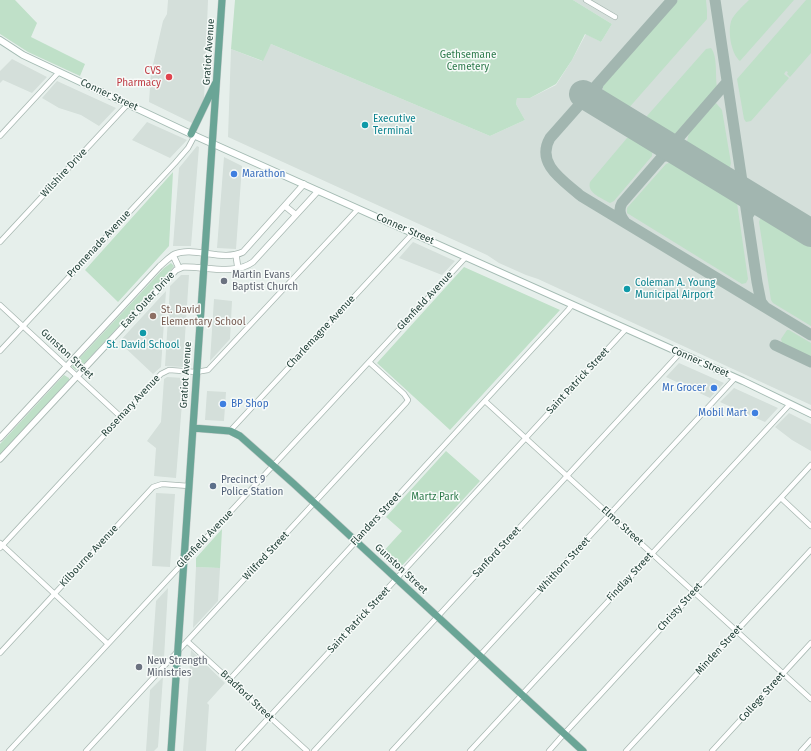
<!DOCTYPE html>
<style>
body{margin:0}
canvas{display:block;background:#e6efeb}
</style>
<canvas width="811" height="751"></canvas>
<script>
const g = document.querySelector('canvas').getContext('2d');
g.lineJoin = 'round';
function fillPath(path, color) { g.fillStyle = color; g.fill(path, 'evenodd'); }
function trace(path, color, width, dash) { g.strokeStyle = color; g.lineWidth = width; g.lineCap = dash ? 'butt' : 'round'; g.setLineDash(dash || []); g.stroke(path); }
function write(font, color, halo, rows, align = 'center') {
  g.font = font + ' "Fira Sans",sans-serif'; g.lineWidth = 3; g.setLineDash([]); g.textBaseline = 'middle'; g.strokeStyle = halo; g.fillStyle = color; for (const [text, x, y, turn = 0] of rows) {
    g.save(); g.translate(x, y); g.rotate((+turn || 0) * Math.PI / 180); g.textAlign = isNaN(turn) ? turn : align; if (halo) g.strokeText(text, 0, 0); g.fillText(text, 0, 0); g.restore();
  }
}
fillPath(new Path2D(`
 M 168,0 L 208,0 L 204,100 L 192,123 L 149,102 L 151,73 L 163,21 L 167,14 Z
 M 573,0 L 811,0 L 811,405 L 538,279 L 526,275 L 499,263 L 487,255 L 228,137 L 231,49 L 262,61 L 271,44 L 490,136 L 525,120 L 516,104 L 517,97 L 530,98 L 556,85 L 572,60 L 586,34 L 601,42 L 612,24 Z
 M 12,59 L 47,77 L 32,93 L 3,80 L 0,83 L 0,71 Z
 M 57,81 L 116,108 L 99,126 L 81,115 L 59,108 L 42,98 Z
 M 147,122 L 187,140 L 170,158 L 132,140 Z
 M 197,146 L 199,147 L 191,246 L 173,246 L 179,168 Z
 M 224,157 L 242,166 L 236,249 L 217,248 Z
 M 413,242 L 455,261 L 442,275 L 399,258 Z
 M 181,275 L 189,275 L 183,367 L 165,366 L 170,286 Z
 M 166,291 L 161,367 L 153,374 L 119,342 Z
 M 214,299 L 232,301 L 230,339 L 210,361 Z
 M 679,363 L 724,383 L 710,398 L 666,377 Z
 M 167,377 L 184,378 L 176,478 L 154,476 L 156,448 L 147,441 L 161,422 L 164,379 Z
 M 734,388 L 778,408 L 765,422 L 720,402 Z
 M 207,391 L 226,392 L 224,421 L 205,420 Z
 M 789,413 L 811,424 L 811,451 L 792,440 L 775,427 Z
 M 156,493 L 175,494 L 170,567 L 152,566 Z
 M 196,567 L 220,568 L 218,601 L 193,628 Z
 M 168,588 L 164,658 L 151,672 L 156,601 Z
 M 191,650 L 225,683 L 207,703 L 209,705 L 206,751 L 183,751 Z
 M 163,677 L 158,747 L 154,751 L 146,751 L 150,690 Z`), '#d4dfda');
fillPath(new Path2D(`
 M 0,0 L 15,0 L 37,23 L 31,37 L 85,64 L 80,76 L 28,52 L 0,34 Z
 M 235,0 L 573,0 L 612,24 L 601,42 L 585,34 L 572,60 L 556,84 L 530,98 L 517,98 L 516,104 L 525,120 L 490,136 L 271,44 L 263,61 L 231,49 Z
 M 678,0 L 706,0 L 707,11 L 707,19 L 627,110 C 618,104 601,99 603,86 Z
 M 749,0 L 794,0 L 740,61 C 731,54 727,29 732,19 C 736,12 743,6 749,0 Z
 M 806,0 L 811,0 L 811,53 L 790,77 L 787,74 L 788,72 L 786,71 L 784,74 L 789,78 L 751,121 L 746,122 L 744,119 L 737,79 Z
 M 711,48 C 718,57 715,76 717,87 L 675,134 L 667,134 L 647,122 L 647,116 L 706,49 Z
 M 716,103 L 722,110 L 731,163 L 730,167 L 726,169 L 690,147 L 687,141 L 689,133 Z
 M 635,137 C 643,142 654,146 652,156 L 614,201 L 610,203 L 608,202 C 600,197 587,193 590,182 L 627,138 Z
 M 671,162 L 676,162 L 732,196 L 732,198 L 737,203 L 748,279 L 746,283 L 742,284 L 627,213 L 627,208 L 666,164 Z
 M 173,172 L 169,246 L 118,302 L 85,270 Z
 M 764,216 L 811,244 L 811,326 L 773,303 L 771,300 L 759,222 L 760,219 Z
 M 171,263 L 174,266 L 170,271 L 80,368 L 76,370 L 72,367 L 74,364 L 164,268 Z
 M 464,267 L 560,310 L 450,430 L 377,363 Z
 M 787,330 L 789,330 L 811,343 L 811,358 L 782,343 L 781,339 Z
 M 64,375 L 69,378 L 69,380 L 0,455 L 0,444 Z
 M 446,451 L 480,481 L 398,570 L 381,554 L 402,531 L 386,517 Z
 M 222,529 L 220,568 L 196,567 L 196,558 Z`), '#bfe0c8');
trace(new Path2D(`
 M 672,0 L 550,138 C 535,164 564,181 581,196 L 811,335
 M 715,0 L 757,282 L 761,302 L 765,307
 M 598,85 L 594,94 L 598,103
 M 662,157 C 672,152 681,155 690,160
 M 748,215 C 756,202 767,207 778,213
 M 625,222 C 620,216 618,210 622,203 L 727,82
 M 775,345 L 811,362`), '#a2b6b0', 11);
trace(new Path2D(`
 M 583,94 L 811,233`), '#a2b6b0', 28);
const minor = new Path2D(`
 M 586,0 L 615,17
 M 0,136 L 59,72
 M 0,242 L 128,104
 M 0,305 L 121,417
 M 0,351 L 175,163 L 188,148 L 195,135
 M 485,401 L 811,699
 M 230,431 L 413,233
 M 781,498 L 811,526
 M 0,543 L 108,644
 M 0,548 L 161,374 L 169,370 L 196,372 L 208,370 L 358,209
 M 187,641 L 307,751
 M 0,653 L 153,487 L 162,484 L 189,486
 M 230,679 L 568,310 L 572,305
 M 9,751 L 466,257
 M 86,751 L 406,403 L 408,400 L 404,394 L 369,362
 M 238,751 L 626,329
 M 314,751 L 680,353
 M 392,751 L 735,378
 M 470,751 L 790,404
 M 549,751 L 564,734 L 811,465
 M 626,751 L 811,550
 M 712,751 L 811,643
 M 801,751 L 811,740`);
const tertiary = new Path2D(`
 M 285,206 L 296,215
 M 173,255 L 179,268
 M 236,255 L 238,269
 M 0,438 L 160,266 C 165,262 169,257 175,254 C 193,246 223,262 243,252 L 304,184
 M 0,459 L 176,270 L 183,267 C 205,266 234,276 253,262 L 318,191`);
const secondary = new Path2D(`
 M 0,40 L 23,55 L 191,134 L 743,381 L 811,414`);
const primary = new Path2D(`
 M 191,134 L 215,84
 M 193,428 L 230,431 L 240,436 L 294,484 L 583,751
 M 171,751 L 222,0`);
trace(minor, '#a8b8b2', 6);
trace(tertiary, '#a8b8b2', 7);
trace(secondary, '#a4bbb3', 8);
trace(primary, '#c2cac8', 8);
trace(minor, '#fff', 4.5);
trace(tertiary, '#fff', 5.5);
trace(secondary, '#fff', 6);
trace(primary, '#6aa596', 7);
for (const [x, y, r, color] of [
 [169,77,4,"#e0444e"],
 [365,125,4,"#0f9aa8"],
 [234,174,4,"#3f7fe0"],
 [224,281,4,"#6b7280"],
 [627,289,4,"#0f9aa8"],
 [153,316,4,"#8d6e63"],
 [143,333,4,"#0f9aa8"],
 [714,388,4,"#3f7fe0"],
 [223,404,4,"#3f7fe0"],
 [755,413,4,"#3f7fe0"],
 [213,486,4,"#5c6f8a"],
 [139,667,4,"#6b7280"]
]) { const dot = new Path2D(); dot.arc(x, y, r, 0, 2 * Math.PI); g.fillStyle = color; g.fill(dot); trace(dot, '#f7fbf9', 1.5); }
write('10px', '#24423a', '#f7fbf9', [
 ["Gratiot Avenue",209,52,-86],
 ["Conner Street",109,95,25],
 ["Wilshire Drive",64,173,-47],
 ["Conner Street",405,229,24],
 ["Promenade Avenue",99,244,-47],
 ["East Outer Drive",148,300,-47],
 ["Glenfield Avenue",425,301,-47],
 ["Charlemagne Avenue",321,332,-47],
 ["Gunston Street",67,354,43],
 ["Conner Street",700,362,24],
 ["Gratiot Avenue",186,375,-86],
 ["Saint Patrick Street",578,381,-47],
 ["Rosemary Avenue",131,406,-47],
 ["Flanders Street",376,519,-47],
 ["Elmo Street",622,526,42],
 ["Glenfield Avenue",205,539,-46],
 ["Sanford Street",497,552,-47],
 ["Kilbourne Avenue",89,556,-47],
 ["Wilfred Street",266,556,-47],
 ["Whithorn Street",564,565,-47],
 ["Gunston Street",401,569,43],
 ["Findlay Street",630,577,-47],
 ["Christy Street",680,607,-48],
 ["Saint Patrick Street",359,620,-47],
 ["Minden Street",719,650,-47],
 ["Bradford Street",247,696,43],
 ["College Street",762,697,-48]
]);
write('10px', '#2d7a4b', '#f7fbf9', [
 ["Gethsemane",468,55],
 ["Cemetery",468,67],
 ["Martz Park",435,497]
]);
write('10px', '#be3a42', '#f7fbf9', [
 ["CVS",161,71],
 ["Pharmacy",161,83]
], 'right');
write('10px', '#0d838f', '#f7fbf9', [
 ["Executive",373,119],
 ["Terminal",373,131],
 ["Coleman A. Young",635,283],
 ["Municipal Airport",635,295],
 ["St. David School",143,345,"center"]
], 'left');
write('10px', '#366cbe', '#f7fbf9', [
 ["Marathon",242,174],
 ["Mr Grocer",706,388,"right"],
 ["BP Shop",231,404],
 ["Mobil Mart",747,413,"right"]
], 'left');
write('10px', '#5b616d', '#f7fbf9', [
 ["Martin Evans",232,275],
 ["Baptist Church",232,287],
 ["New Strength",147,661],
 ["Ministries",147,673]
], 'left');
write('10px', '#785e54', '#f7fbf9', [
 ["St. David",161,310],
 ["Elementary School",161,322]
], 'left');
write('10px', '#4e5e75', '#f7fbf9', [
 ["Precinct 9",221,480],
 ["Police Station",221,492]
], 'left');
</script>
